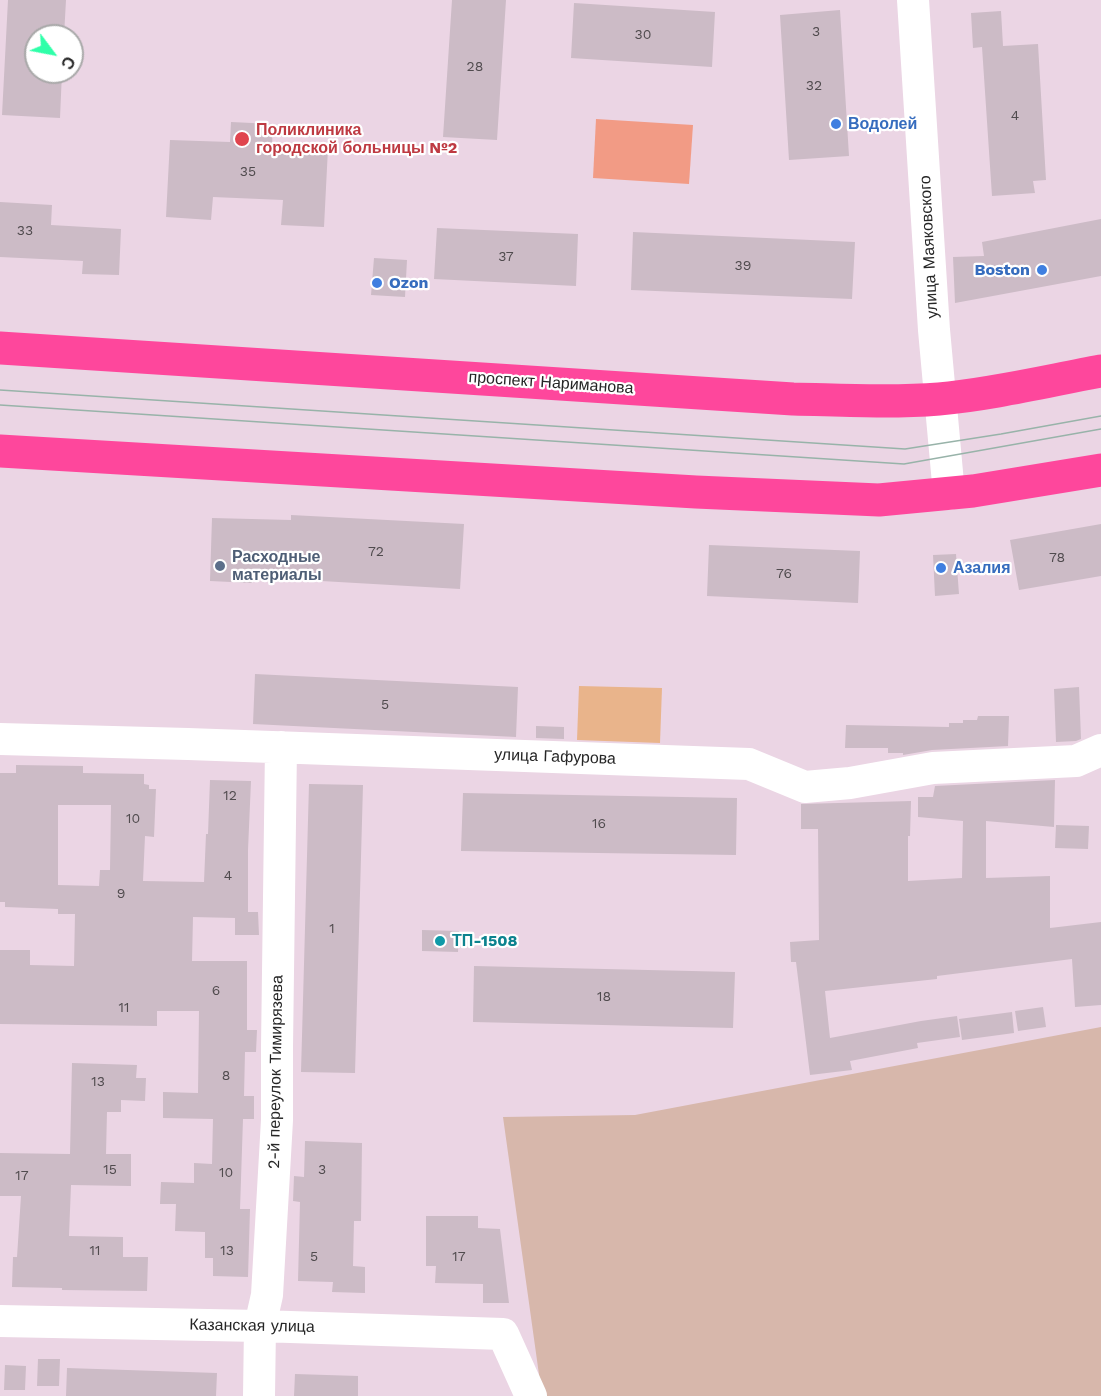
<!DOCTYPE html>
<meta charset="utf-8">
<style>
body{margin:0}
#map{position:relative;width:1101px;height:1396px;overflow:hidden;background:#ebd5e4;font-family:"Work Sans",sans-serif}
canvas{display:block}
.north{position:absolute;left:24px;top:24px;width:60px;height:60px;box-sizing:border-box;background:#fff;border:2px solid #a8a8a8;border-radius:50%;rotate:122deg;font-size:16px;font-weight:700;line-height:24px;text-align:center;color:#262626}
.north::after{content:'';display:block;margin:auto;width:21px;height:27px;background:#2fffa9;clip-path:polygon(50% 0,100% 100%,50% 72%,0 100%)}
</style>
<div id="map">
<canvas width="1101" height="1396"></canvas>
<div class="north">С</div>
</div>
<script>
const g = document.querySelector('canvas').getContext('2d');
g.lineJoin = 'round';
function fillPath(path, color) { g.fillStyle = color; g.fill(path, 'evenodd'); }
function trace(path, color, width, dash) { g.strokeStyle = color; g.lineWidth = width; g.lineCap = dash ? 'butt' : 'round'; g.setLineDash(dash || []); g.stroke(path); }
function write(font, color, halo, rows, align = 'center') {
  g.font = font + ' "Work Sans",sans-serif'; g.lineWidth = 4.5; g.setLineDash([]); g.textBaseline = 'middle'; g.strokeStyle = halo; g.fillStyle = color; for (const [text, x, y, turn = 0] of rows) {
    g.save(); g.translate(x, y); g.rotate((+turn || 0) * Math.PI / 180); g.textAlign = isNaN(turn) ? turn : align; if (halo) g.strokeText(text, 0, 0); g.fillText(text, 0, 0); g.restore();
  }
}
fillPath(new Path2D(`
 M 579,686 L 662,688 L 660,743 L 577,740 Z`), '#e9b48b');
fillPath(new Path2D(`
 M 1101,1027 L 1101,1396 L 542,1396 L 503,1117 L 635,1115 Z`), '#d7b7ab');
fillPath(new Path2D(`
 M 596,119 L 693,125 L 689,184 L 593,178 Z`), '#f29b85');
fillPath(new Path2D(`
 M 8,0 L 66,0 L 64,36 L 36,36 L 36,72 L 62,72 L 60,118 L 2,115 Z
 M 452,0 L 506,0 L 497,140 L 443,137 Z
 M 574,3 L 715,12 L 712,67 L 571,58 Z
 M 840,10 L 849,156 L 789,160 L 780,15 Z
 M 1001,11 L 1003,46 L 1038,44 L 1046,180 L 1033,181 L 1035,193 L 992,196 L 982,47 L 973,48 L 971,13 Z
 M 231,122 L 273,124 L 272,145 L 328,148 L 324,227 L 281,225 L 283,200 L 213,197 L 211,220 L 166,217 L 170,140 L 230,142 Z
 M 0,202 L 52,205 L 51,225 L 121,229 L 119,275 L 82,274 L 83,261 L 0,257 Z
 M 1101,219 L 1101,276 L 955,303 L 953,257 L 984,256 L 982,242 Z
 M 437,228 L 578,234 L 576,286 L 434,279 Z
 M 633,232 L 855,242 L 852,299 L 631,290 Z
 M 374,258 L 407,260 L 405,297 L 371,295 Z
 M 291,515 L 464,524 L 460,589 L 252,577 L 252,583 L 210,581 L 212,518 L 291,520 Z
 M 1101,524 L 1101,576 L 1019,590 L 1010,540 Z
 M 709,545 L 860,551 L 858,603 L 707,596 Z
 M 956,554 L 959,594 L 935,596 L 933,555 Z
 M 255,674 L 518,687 L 516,737 L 253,724 Z
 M 1079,687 L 1081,739 L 1076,741 L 1056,742 L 1054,689 Z
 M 978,716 L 1009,716 L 1008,746 L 932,750 L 903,755 L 903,753 L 888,753 L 888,748 L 845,748 L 846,725 L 949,727 L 949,723 L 963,723 L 963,720 L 977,720 Z
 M 536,726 L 564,727 L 564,739 L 536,738 Z
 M 16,765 L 83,766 L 83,773 L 144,774 L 144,784 L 149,785 L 149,789 L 156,789 L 154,837 L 145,836 L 143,881 L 204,882 L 206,834 L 208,834 L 210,780 L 251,781 L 248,850 L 248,912 L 258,912 L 259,935 L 235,935 L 235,918 L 193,917 L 192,961 L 247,961 L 247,1030 L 257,1030 L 256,1052 L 245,1052 L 244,1096 L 254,1096 L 254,1119 L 243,1119 L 240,1209 L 250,1209 L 248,1277 L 213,1276 L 213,1258 L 205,1258 L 205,1232 L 175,1231 L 176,1204 L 160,1204 L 161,1182 L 194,1183 L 194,1163 L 212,1164 L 213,1119 L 163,1118 L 163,1092 L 198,1093 L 199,1011 L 157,1011 L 157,1026 L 0,1024 L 0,950 L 30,950 L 30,965 L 74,966 L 75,914 L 58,914 L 58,909 L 5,907 L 5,902 L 0,902 L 0,773 L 16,773 ZM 58,805 L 111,805 L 110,870 L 100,870 L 99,886 L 58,885 Z
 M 1055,780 L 1054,827 L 986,821 L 986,878 L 1050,876 L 1050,928 L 1101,922 L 1101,1005 L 1075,1007 L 1072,959 L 937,976 L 937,979 L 825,991 L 830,1038 L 921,1021 L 957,1016 L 960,1037 L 917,1043 L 918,1048 L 850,1061 L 852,1070 L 810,1075 L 796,962 L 791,962 L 790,942 L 819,940 L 818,829 L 801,829 L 801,804 L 911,801 L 910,836 L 908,836 L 908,881 L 962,878 L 963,821 L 918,817 L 918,797 L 933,797 L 935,786 Z
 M 309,784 L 363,785 L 355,1073 L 301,1072 Z
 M 463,793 L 737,798 L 736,855 L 461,851 Z
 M 1056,825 L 1089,826 L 1088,849 L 1055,848 Z
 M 422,930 L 459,931 L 458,952 L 422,951 Z
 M 474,966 L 735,972 L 733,1028 L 473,1022 Z
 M 1043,1007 L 1046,1027 L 1018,1031 L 1015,1011 Z
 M 1012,1012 L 1014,1033 L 962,1040 L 959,1019 Z
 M 72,1063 L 137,1065 L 136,1078 L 146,1078 L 145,1101 L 121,1100 L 121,1112 L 107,1112 L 106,1154 L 131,1154 L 131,1186 L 71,1185 L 69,1236 L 123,1237 L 123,1257 L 148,1257 L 147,1291 L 62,1290 L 62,1288 L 12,1287 L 13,1257 L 17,1257 L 21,1196 L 0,1196 L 0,1153 L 70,1154 Z
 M 305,1141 L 362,1143 L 361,1221 L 354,1221 L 353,1266 L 365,1267 L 365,1293 L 332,1292 L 333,1282 L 298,1281 L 300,1202 L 293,1201 L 294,1176 L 304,1177 Z
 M 426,1216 L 478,1216 L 478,1228 L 500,1229 L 509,1303 L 483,1303 L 483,1284 L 435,1283 L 436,1266 L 426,1266 Z
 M 38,1359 L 60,1359 L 59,1386 L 37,1386 Z
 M 5,1365 L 26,1366 L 25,1390 L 4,1390 Z
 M 67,1368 L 217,1373 L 216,1396 L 66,1396 Z
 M 295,1374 L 358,1376 L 358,1396 L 294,1396 Z`), '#ccbbc6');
trace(new Path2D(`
 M 913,0 L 934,330 L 949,494
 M 0,739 L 188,744 L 749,764 L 805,787 L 850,783 L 933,768 L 1076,761 L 1101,750
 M 0,1321 L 260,1326 L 503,1334 L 531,1396
 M 259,1396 L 260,1326 L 267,1295 L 277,1120 L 277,1047 L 281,747`), '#fff', 32);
trace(new Path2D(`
 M 0,348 L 793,399 C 841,400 890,403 939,399 C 993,394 1047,381 1101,371
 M 0,451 L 696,492 L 879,500 L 973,491 L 1101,470`), '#fe479c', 33);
trace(new Path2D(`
 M 0,390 L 905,449 L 1001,434 L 1101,416
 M 0,405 L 904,464 L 1101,429`), '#98b3a9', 1.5);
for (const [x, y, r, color] of [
 [836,124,6,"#3f7fe0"],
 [242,139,8,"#e0444e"],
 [1042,270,6,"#3f7fe0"],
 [377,283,6,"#3f7fe0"],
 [220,566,6,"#5c6f8a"],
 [941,568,6,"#3f7fe0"],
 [440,941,6,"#0f9aa8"]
]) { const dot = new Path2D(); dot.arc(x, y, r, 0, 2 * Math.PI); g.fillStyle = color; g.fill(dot); trace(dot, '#fff', 2); }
write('14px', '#504b4e', null, [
 ["3",816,32],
 ["30",643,35],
 ["28",475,67],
 ["32",814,86],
 ["4",1015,116],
 ["35",248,172],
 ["33",25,231],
 ["37",506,257],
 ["39",743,266],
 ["72",376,552],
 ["78",1057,558],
 ["76",784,574],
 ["5",385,705],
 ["12",230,796],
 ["10",133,819],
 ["16",599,824],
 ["4",228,876],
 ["9",121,894],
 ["1",332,929],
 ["6",216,991],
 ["18",604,997],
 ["11",124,1008],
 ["8",226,1076],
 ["13",98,1082],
 ["15",110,1170],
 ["3",322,1170],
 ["10",226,1173],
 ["17",22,1176],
 ["11",95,1251],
 ["13",227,1251],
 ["5",314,1257],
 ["17",459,1257]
]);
write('bold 16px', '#366cbe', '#fff', [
 ["Водолей",848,124],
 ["Boston",1030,270,"right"],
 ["Ozon",389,283],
 ["Азалия",953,568]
], 'left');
write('bold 16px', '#be3a42', '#fff', [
 ["Поликлиника",256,130],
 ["городской больницы №2",256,148]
], 'left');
write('16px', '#262626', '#fff', [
 ["улица Маяковского",929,247,-93],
 ["проспект Нариманова",551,383,4],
 ["улица Гафурова",555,757,2],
 ["2-й переулок Тимирязева",276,1072,-89],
 ["Казанская улица",252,1326,1]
]);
write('bold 16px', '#4e5e75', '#fff', [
 ["Расходные",232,557],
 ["материалы",232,575]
], 'left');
write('bold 16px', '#0d838f', '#fff', [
 ["ТП-1508",452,941]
], 'left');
</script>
